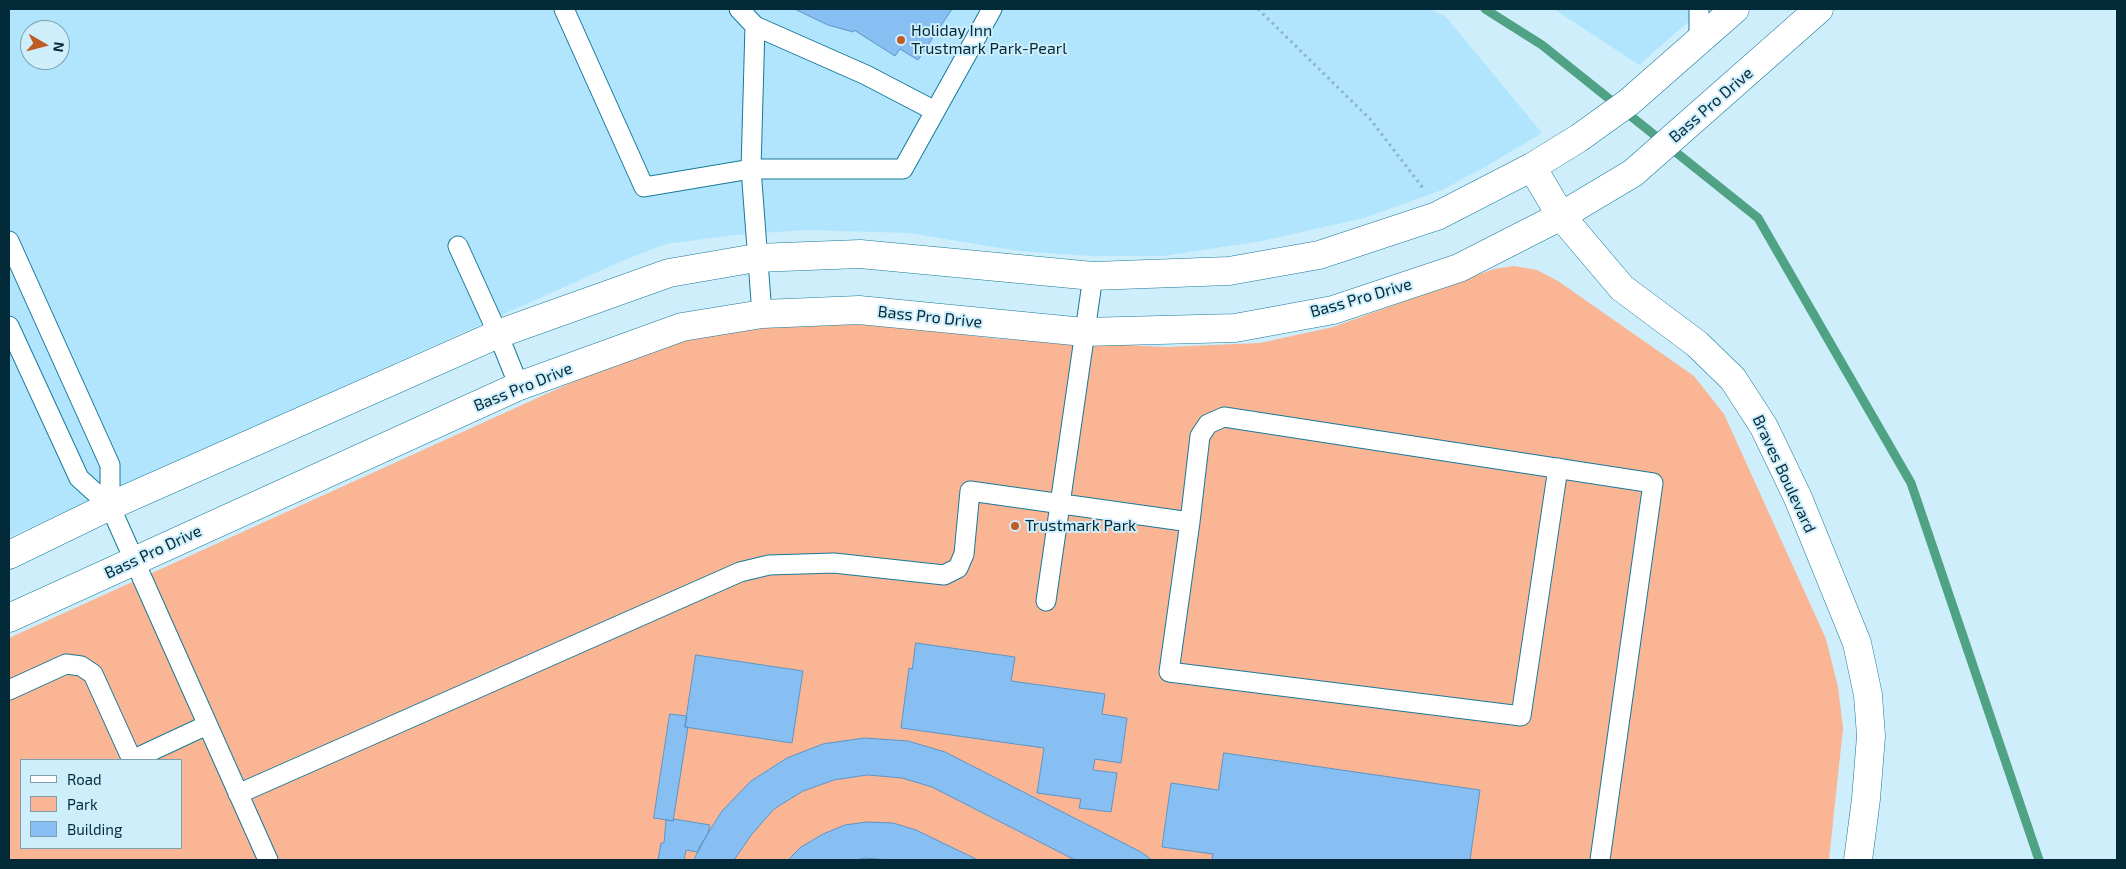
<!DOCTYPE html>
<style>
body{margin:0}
#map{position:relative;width:2126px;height:869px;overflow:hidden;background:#ceeefc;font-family:"Exo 2",sans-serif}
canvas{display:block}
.frame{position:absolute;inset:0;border:10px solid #032a38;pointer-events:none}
.legend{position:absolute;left:20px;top:759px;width:162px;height:90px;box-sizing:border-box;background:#ceeefc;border:1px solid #7da0ae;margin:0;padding:6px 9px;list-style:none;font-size:15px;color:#032a38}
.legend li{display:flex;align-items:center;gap:10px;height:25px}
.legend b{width:25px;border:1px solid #7da0ae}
.north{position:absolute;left:20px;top:20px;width:50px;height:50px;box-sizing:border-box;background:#ceeefc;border:1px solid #7da0ae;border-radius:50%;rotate:98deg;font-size:14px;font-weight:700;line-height:20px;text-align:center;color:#032a38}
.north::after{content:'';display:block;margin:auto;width:18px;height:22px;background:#bf5c23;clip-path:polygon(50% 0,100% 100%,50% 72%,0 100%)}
</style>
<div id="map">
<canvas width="2126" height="869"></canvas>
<div class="frame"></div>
<ul class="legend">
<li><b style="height:6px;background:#fff"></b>Road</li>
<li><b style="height:14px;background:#f9b594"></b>Park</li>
<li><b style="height:14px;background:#88bff3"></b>Building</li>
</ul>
<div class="north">N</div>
</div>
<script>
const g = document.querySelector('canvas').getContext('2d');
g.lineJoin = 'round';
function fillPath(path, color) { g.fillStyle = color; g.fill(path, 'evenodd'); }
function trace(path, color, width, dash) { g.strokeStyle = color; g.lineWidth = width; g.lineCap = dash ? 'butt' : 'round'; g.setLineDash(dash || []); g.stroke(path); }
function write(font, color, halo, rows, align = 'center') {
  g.font = font + ' "Exo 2",sans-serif'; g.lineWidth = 4; g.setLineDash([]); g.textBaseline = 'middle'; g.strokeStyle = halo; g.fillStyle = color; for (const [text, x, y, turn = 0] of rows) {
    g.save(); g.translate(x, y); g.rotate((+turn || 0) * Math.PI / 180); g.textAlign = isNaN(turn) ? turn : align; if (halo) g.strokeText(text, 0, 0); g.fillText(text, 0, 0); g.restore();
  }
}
fillPath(new Path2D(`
 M 9,9 L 1431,9 L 1446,17 L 1542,133 L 1485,167 L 1442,190 L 1364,218 L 1262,241 L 1163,256 L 1091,256 L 1019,251 L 909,233 L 804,230 L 735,235 L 666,244 L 622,261 L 9,537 ZM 30,30 L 60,30 L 60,60 L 30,60 Z
 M 1554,9 L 1703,9 L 1639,65 Z`), '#b0e5fd');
fillPath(new Path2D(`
 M 1514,266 L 1537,270 L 1558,281 L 1694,376 L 1724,414 L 1826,639 L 1838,687 L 1843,728 L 1829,860 L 9,860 L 9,638 L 610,365 L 696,337 L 796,322 L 895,326 L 999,339 L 1167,347 L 1260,343 L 1333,327 L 1494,269 ZM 21,760 L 181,760 L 181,848 L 21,848 Z`), '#f9b594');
trace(new Path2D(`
 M 1485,9 L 1542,45 L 1758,218 L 1911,483 L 2039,860`), '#50a284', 9);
const building = new Path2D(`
 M 795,9 L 952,9 L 918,60 L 900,49 L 895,56 L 854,30 L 853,32 L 828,25 Z
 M 916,643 L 1015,657 L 1011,681 L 1105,694 L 1102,714 L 1127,718 L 1121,763 L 1095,759 L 1093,770 L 1117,773 L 1111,812 L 1079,808 L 1081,799 L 1037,793 L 1044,748 L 901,728 L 909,668 L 912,669 Z
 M 696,655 L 803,671 L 792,743 L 685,727 Z
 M 670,714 L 687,716 L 685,727 L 688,727 L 673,821 L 654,818 Z
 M 865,738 L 908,741 L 945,752 L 1141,852 L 1152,860 L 978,860 L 916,830 L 893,823 L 867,822 L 845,825 L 823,834 L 801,847 L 788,860 L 694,860 L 700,846 L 722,811 L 751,781 L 787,758 L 823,744 Z
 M 1224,753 L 1480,790 L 1470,860 L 1212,860 L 1213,854 L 1162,847 L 1171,783 L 1218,790 Z
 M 868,775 L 902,778 L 932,787 L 1075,860 L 891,860 L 865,858 L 857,860 L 734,860 L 752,834 L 774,809 L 803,791 L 834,780 Z
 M 674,819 L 710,825 L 708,833 L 698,852 L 686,850 L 684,860 L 658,860 L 661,843 L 664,843 L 666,820 L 673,821 Z`);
fillPath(building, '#88bff3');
trace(building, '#5d95c8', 1);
const service = new Path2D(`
 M 564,9 L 644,187 L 751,169 L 903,169 L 992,9
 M 739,9 L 755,26 L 866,75 L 935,111
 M 1699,9 L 1699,41
 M 755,26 L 751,169 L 762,314
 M 9,241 L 110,465 L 110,506 L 268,860
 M 458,246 L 498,334 L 519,386
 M 9,326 L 79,478 L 110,506
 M 1558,468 L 1521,716 L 1169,672 L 1190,522 L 1200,436 L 1208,424 L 1224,417 L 1653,483 L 1600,860
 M 1046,601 L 1093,276
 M 9,690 L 66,664 L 81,666 L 93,674 L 132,760 L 207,725
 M 238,794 L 740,572 L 769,565 L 834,563 L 944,575 L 958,568 L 964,554 L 970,491 L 1190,522`);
const minor = new Path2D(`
 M 1532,167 L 1561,216 L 1622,288 L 1697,344 L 1733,379 L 1764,427 L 1798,498 L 1857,643 L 1868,695 L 1871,736 L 1866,799 L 1858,860`);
const tertiary = new Path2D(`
 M 9,555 L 110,506 L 498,334 L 669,273 L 756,258 L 860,254 L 1093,276 L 1229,271 L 1319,255 L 1437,216 L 1532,167 L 1579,138 L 1629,102 L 1735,9
 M 9,618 L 519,386 L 682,327 L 762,314 L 859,310 L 1084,332 L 1235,328 L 1333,310 L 1459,268 L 1561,216 L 1633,173 L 1819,9`);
trace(service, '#187999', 21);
trace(minor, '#187999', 29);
trace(tertiary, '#187999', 29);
trace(new Path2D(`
 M 1258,9 L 1370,119 L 1423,188`), '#90b3c1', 3, [2.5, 4]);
trace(service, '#fff', 19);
trace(minor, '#fff', 28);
trace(tertiary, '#fff', 28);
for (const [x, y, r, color] of [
 [901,40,5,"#bf5c23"],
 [1015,526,5,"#bf5c23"]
]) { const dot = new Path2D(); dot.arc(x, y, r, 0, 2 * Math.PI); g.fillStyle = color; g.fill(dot); trace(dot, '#ceeefc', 2); }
write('16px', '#032a38', '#ceeefc', [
 ["Holiday Inn",911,31],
 ["Trustmark Park-Pearl",911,49],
 ["Trustmark Park",1025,526]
], 'left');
write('16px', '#032a38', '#ceeefc', [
 ["Bass Pro Drive",1711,105,-41],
 ["Bass Pro Drive",1361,298,-16],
 ["Bass Pro Drive",930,317,6],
 ["Bass Pro Drive",523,387,-22],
 ["Braves Boulevard",1784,474,65],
 ["Bass Pro Drive",153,552,-25]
]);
</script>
